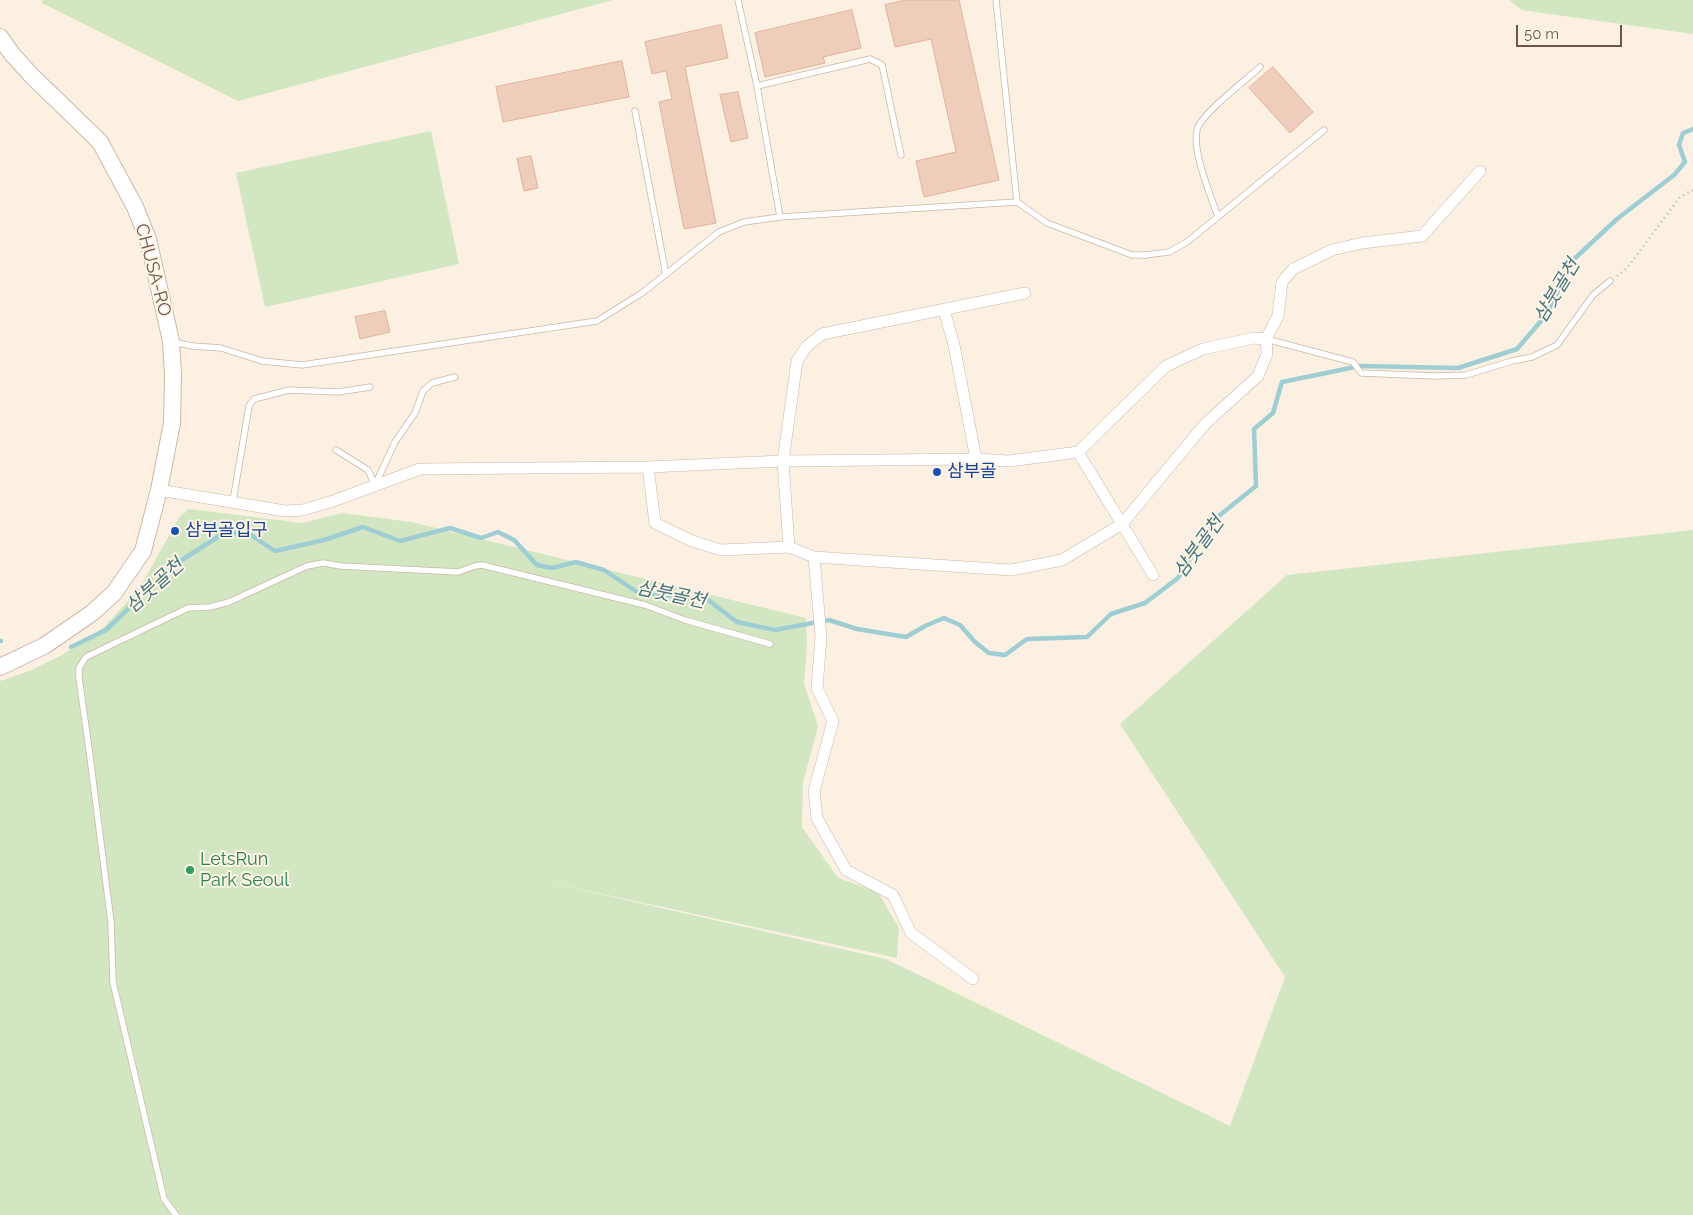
<!DOCTYPE html>
<meta charset="utf-8">
<style>
body{margin:0}
#map{position:relative;width:1693px;height:1215px;overflow:hidden;background:#fbf0e1;font-family:Raleway,sans-serif}
canvas{display:block}
.scale{position:absolute;left:1516px;top:25px;width:106px;height:22px;box-sizing:border-box;border:2px solid #70564a;border-top:0;padding-left:6px;font-size:15px;line-height:18px;white-space:nowrap;color:#70564a;-webkit-text-stroke:4px #fef4e7;paint-order:stroke}
</style>
<div id="map">
<canvas width="1693" height="1215"></canvas>
<div class="scale">50 m</div>
</div>
<script>
const g = document.querySelector('canvas').getContext('2d');
g.lineJoin = 'round';
function fillPath(path, color) { g.fillStyle = color; g.fill(path, 'evenodd'); }
function trace(path, color, width, dash) { g.strokeStyle = color; g.lineWidth = width; g.lineCap = dash ? 'butt' : 'round'; g.setLineDash(dash || []); g.stroke(path); }
function write(font, color, halo, rows, align = 'center') {
  g.font = font + ' Raleway,"Noto Sans KR",sans-serif'; g.lineWidth = 4; g.setLineDash([]); g.textBaseline = 'middle'; g.strokeStyle = halo; g.fillStyle = color; for (const [text, x, y, turn = 0] of rows) {
    g.save(); g.translate(x, y); g.rotate((+turn || 0) * Math.PI / 180); g.textAlign = isNaN(turn) ? turn : align; if (halo) g.strokeText(text, 0, 0); g.fillText(text, 0, 0); g.restore();
  }
}
fillPath(new Path2D(`
 M 42,0 L 613,0 L 238,101 L 42,3 Z
 M 1509,0 L 1693,0 L 1693,34 L 1521,10 Z
 M 431,131 L 459,264 L 265,307 L 236,173 Z
 M 189,509 L 302,523 L 342,513 L 411,522 L 806,618 L 807,646 L 804,684 L 818,726 L 803,783 L 802,827 L 838,878 L 878,892 L 899,928 L 897,958 L 538,880 L 886,959 L 1230,1126 L 1285,977 L 1120,724 L 1287,575 L 1693,530 L 1693,1215 L 0,1215 L 0,681 L 29,671 L 60,656 L 104,627 L 139,589 L 180,516 Z`), '#d2e7c1');
trace(new Path2D(`
 M 0,641 L 1,641
 M 71,647 L 106,630 L 174,565 L 224,533 L 248,533 L 275,551 L 324,540 L 363,527 L 400,541 L 450,528 L 481,538 L 498,532 L 514,540 L 537,565 L 552,568 L 576,562 L 604,570 L 637,592 L 708,600 L 737,622 L 775,630 L 829,620 L 857,629 L 906,637 L 925,626 L 944,618 L 960,625 L 975,642 L 989,653 L 1005,655 L 1027,639 L 1087,637 L 1111,614 L 1145,603 L 1178,578 L 1215,519 L 1256,486 L 1254,429 L 1273,413 L 1282,382 L 1360,366 L 1458,368 L 1517,349 L 1547,314 L 1572,261 L 1617,219 L 1674,175 L 1685,162 L 1679,145 L 1683,133 L 1693,129`), '#9eced4', 4.5);
const building = new Path2D(`
 M 906,0 L 959,0 L 999,180 L 924,197 L 916,161 L 956,152 L 931,39 L 895,47 L 885,5 Z
 M 852,10 L 861,48 L 823,57 L 825,63 L 765,77 L 755,33 Z
 M 721,25 L 728,58 L 685,67 L 716,223 L 684,229 L 659,102 L 672,99 L 666,71 L 652,74 L 645,42 Z
 M 622,61 L 629,97 L 503,122 L 496,87 Z
 M 1273,67 L 1313,112 L 1290,133 L 1249,88 Z
 M 738,92 L 748,138 L 731,142 L 720,95 Z
 M 531,156 L 538,188 L 524,191 L 517,159 Z
 M 385,311 L 390,332 L 360,339 L 355,317 Z`);
fillPath(building, '#eecdba');
trace(building, '#e0b39c', 1);
const lane = new Path2D(`
 M 738,0 L 757,86 L 870,59 L 882,65 L 901,155
 M 996,0 L 1017,202
 M 757,86 L 780,217
 M 635,111 L 666,275
 M 1218,217 C 1211,196 1192,152 1197,130 C 1200,115 1246,80 1260,67
 M 1266,339 L 1353,362 L 1361,373 L 1435,376 L 1466,375 L 1512,361 L 1532,357 L 1557,345 L 1593,295 L 1610,281
 M 173,342 L 193,346 L 221,348 L 262,361 L 302,365 L 597,321 L 642,293 L 719,232 L 744,222 L 780,217 L 1017,202 L 1047,223 L 1132,255 L 1145,255 L 1169,252 L 1187,242 L 1324,130
 M 336,450 L 368,470 L 375,485
 M 375,485 L 395,442 L 415,413 L 423,391 L 432,383 L 455,377
 M 233,501 L 249,406 L 254,399 L 289,390 L 338,392 L 370,387
 M 176,1215 L 164,1199 L 113,982 L 111,922 L 89,749 L 79,678 L 79,668 L 86,657 L 188,608 L 210,607 L 229,602 L 307,566 L 323,563 L 341,566 L 458,572 L 475,566 L 482,565 L 645,605 L 685,620 L 770,644`);
const street = new Path2D(`
 M 944,310 L 954,345 L 976,459
 M 1078,452 L 1153,575
 M 648,467 L 655,523 L 692,541 L 721,550 L 789,547 L 814,557 L 1011,570 L 1062,560 L 1122,524 L 1205,424 L 1258,376 L 1267,354 L 1266,339 L 1278,316 L 1282,282 L 1293,269 L 1332,250 L 1362,243 L 1422,236 L 1480,171
 M 159,490 L 285,511 L 303,510 L 333,501 L 420,469 L 648,467 L 783,461 L 976,459 L 1009,461 L 1078,452 L 1166,366 L 1203,349 L 1254,338 L 1266,339
 M 789,547 L 783,461 L 797,361 L 806,347 L 822,334 L 1025,293
 M 814,557 L 821,637 L 817,688 L 833,721 L 814,791 L 817,818 L 846,870 L 893,895 L 911,933 L 973,979`);
const secondary = new Path2D(`
 M 0,37 L 12,54 L 31,75 L 100,142 L 135,207 L 148,239 L 171,341 L 173,375 L 172,423 L 159,490 L 143,551 L 114,593 L 92,613 L 44,646 L 0,667`);
trace(lane, '#cab7a9', 7);
trace(street, '#cab7a9', 12);
trace(secondary, '#d0b8a9', 18);
trace(new Path2D(`
 M 1617,276 L 1627,268 L 1680,197 L 1693,190`), '#d3b09e', 2.5, [1, 4]);
trace(lane, '#fff', 5.5);
trace(street, '#fff', 11);
trace(secondary, '#fff', 16);
for (const [x, y, r, color] of [
 [937,472,5,"#1a4fb4"],
 [175,531,5,"#1a4fb4"],
 [190,870,5,"#2e9e5b"]
]) { const dot = new Path2D(); dot.arc(x, y, r, 0, 2 * Math.PI); g.fillStyle = color; g.fill(dot); trace(dot, '#fef4e7', 2); }
write('18px', '#70564a', '#fef4e7', [
 ["CHUSA-RO",153,270,75]
]);
write('18px', '#164399', '#fef4e7', [
 ["삼부골",947,472],
 ["삼부골입구",185,531]
], 'left');
write('18px', '#27864d', '#fef4e7', [
 ["LetsRun",200,860],
 ["Park Seoul",200,881]
], 'left');
write('italic 19px', '#42757c', '#fef4e7', [
 ["삼붓골천",1557,291,-59],
 ["삼붓골천",1199,547,-54],
 ["삼붓골천",155,586,-42],
 ["삼붓골천",671,595,12]
]);
</script>
